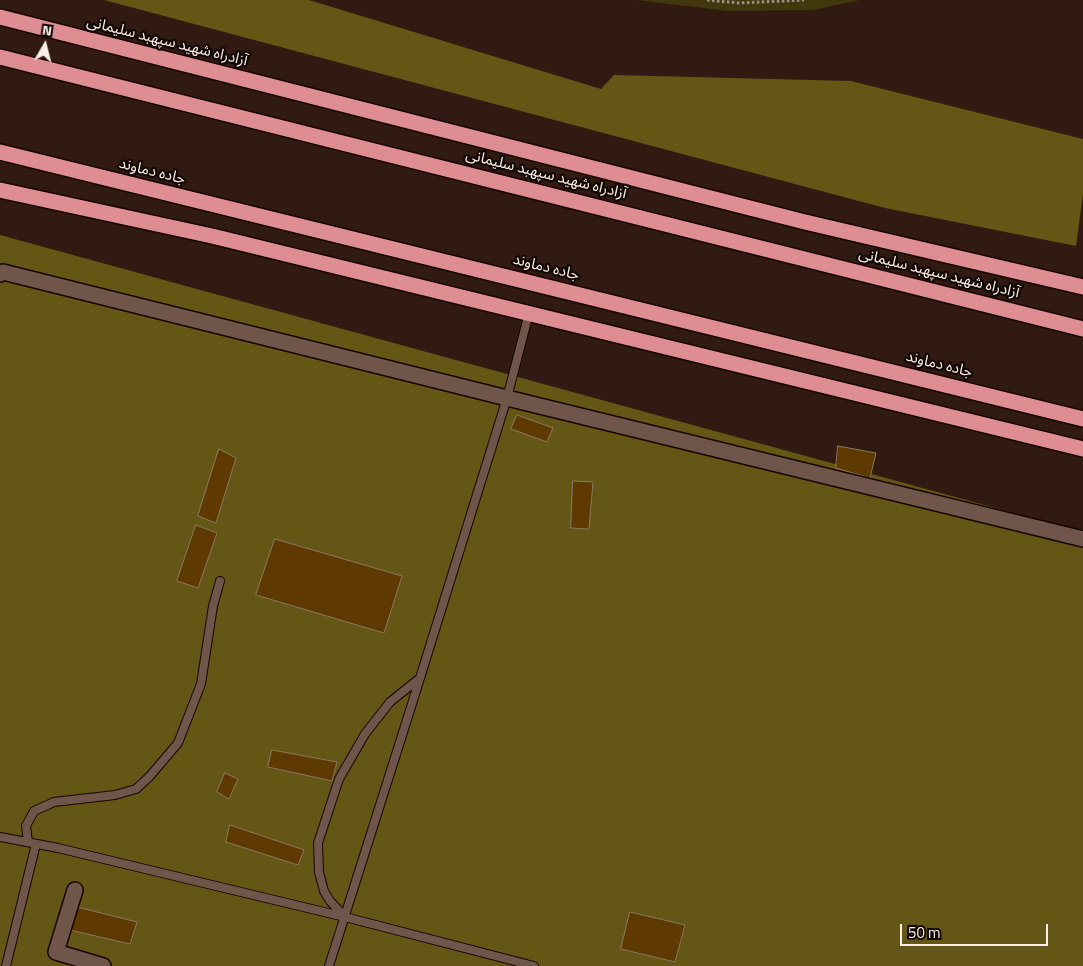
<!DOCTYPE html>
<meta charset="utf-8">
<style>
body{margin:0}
#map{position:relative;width:1083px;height:966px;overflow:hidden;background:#311a11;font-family:"Titillium Web",sans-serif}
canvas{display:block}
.north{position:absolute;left:20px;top:20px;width:50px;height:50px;-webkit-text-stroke:4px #110805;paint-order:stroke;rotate:8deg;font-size:14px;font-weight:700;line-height:20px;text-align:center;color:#fdede7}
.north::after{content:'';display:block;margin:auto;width:18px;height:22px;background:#fdede7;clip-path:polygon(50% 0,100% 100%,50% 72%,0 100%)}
.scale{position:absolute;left:900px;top:924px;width:148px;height:22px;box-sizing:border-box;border:2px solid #fdede7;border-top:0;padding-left:6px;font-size:15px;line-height:18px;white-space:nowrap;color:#fdede7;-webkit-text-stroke:4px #110805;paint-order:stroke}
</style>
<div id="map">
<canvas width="1083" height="966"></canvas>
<div class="north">N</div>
<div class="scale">50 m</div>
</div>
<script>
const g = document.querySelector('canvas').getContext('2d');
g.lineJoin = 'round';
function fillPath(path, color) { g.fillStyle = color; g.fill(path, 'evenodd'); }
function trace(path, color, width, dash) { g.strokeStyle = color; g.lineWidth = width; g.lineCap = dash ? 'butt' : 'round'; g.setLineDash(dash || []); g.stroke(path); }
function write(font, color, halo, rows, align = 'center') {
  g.font = font + ' "Titillium Web","Noto Sans Arabic",sans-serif'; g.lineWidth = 4.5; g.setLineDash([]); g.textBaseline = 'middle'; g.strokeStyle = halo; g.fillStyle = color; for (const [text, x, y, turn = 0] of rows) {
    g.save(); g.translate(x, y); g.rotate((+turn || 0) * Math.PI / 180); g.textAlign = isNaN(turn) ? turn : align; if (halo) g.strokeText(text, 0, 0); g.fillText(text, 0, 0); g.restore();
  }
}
fillPath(new Path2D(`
 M 636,0 L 860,0 L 813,10 L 728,11 Z`), '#41380e');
fillPath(new Path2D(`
 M 104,0 L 309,0 L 601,89 L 614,75 L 851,81 L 1083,139 L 1083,194 L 1076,246 L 885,208 Z
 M 0,235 L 1083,532 L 1083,966 L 0,966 Z`), '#645615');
const building = new Path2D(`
 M 517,415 L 553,428 L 547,442 L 511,429 Z
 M 838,446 L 876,453 L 870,478 L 836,468 Z
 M 219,449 L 236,458 L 216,523 L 198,516 Z
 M 573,481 L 593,482 L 589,529 L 571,528 Z
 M 196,525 L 217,533 L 198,588 L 177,581 Z
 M 275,539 L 402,576 L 384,633 L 256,595 Z
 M 272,750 L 337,762 L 332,781 L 268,767 Z
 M 225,773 L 238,779 L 229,799 L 217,792 Z
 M 230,825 L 304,850 L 298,865 L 226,842 Z
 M 77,907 L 137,922 L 130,944 L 70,930 Z
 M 630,912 L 685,925 L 675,962 L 621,949 Z`);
fillPath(building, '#5f3a00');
trace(building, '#8b7863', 1);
const lane = new Path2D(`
 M 0,837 L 58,848 L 345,917 L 534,966
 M 28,842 L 26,826 L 34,811 L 54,802 L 115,795 L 136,789 L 150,776 L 178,743 L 201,684 L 213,606 L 220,581
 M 344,916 L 330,901 L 324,891 L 319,872 L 318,843 L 339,779 L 365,734 L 390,702 L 420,678
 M 6,966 L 36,844
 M 329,966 L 411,707 L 507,398 L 529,313`);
const street = new Path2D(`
 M 0,274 L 3,272 L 507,398 L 1083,539
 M 75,890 L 56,952 L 103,966`);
const highway = new Path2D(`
 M 0,17 L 805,222 L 1083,287
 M 0,57 L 1083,329
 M 0,152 L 1083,419
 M 0,190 L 212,236 L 1083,449`);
trace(lane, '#170501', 10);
trace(street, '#170501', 18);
trace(highway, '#170501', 18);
trace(new Path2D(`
 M 707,0 L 739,3 L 804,0`), '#a18e87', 3, [2.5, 2.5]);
trace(lane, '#6f554a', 8);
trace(street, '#6f554a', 15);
trace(highway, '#de8d92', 15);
write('15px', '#fdede7', '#110805', [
 ["آزادراه شهید سپهبد سلیمانی",167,42,14],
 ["جاده دماوند",152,172,14],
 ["آزادراه شهید سپهبد سلیمانی",546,175,14],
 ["جاده دماوند",546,268,14],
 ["آزادراه شهید سپهبد سلیمانی",939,274,14],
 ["جاده دماوند",939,365,14]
]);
</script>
